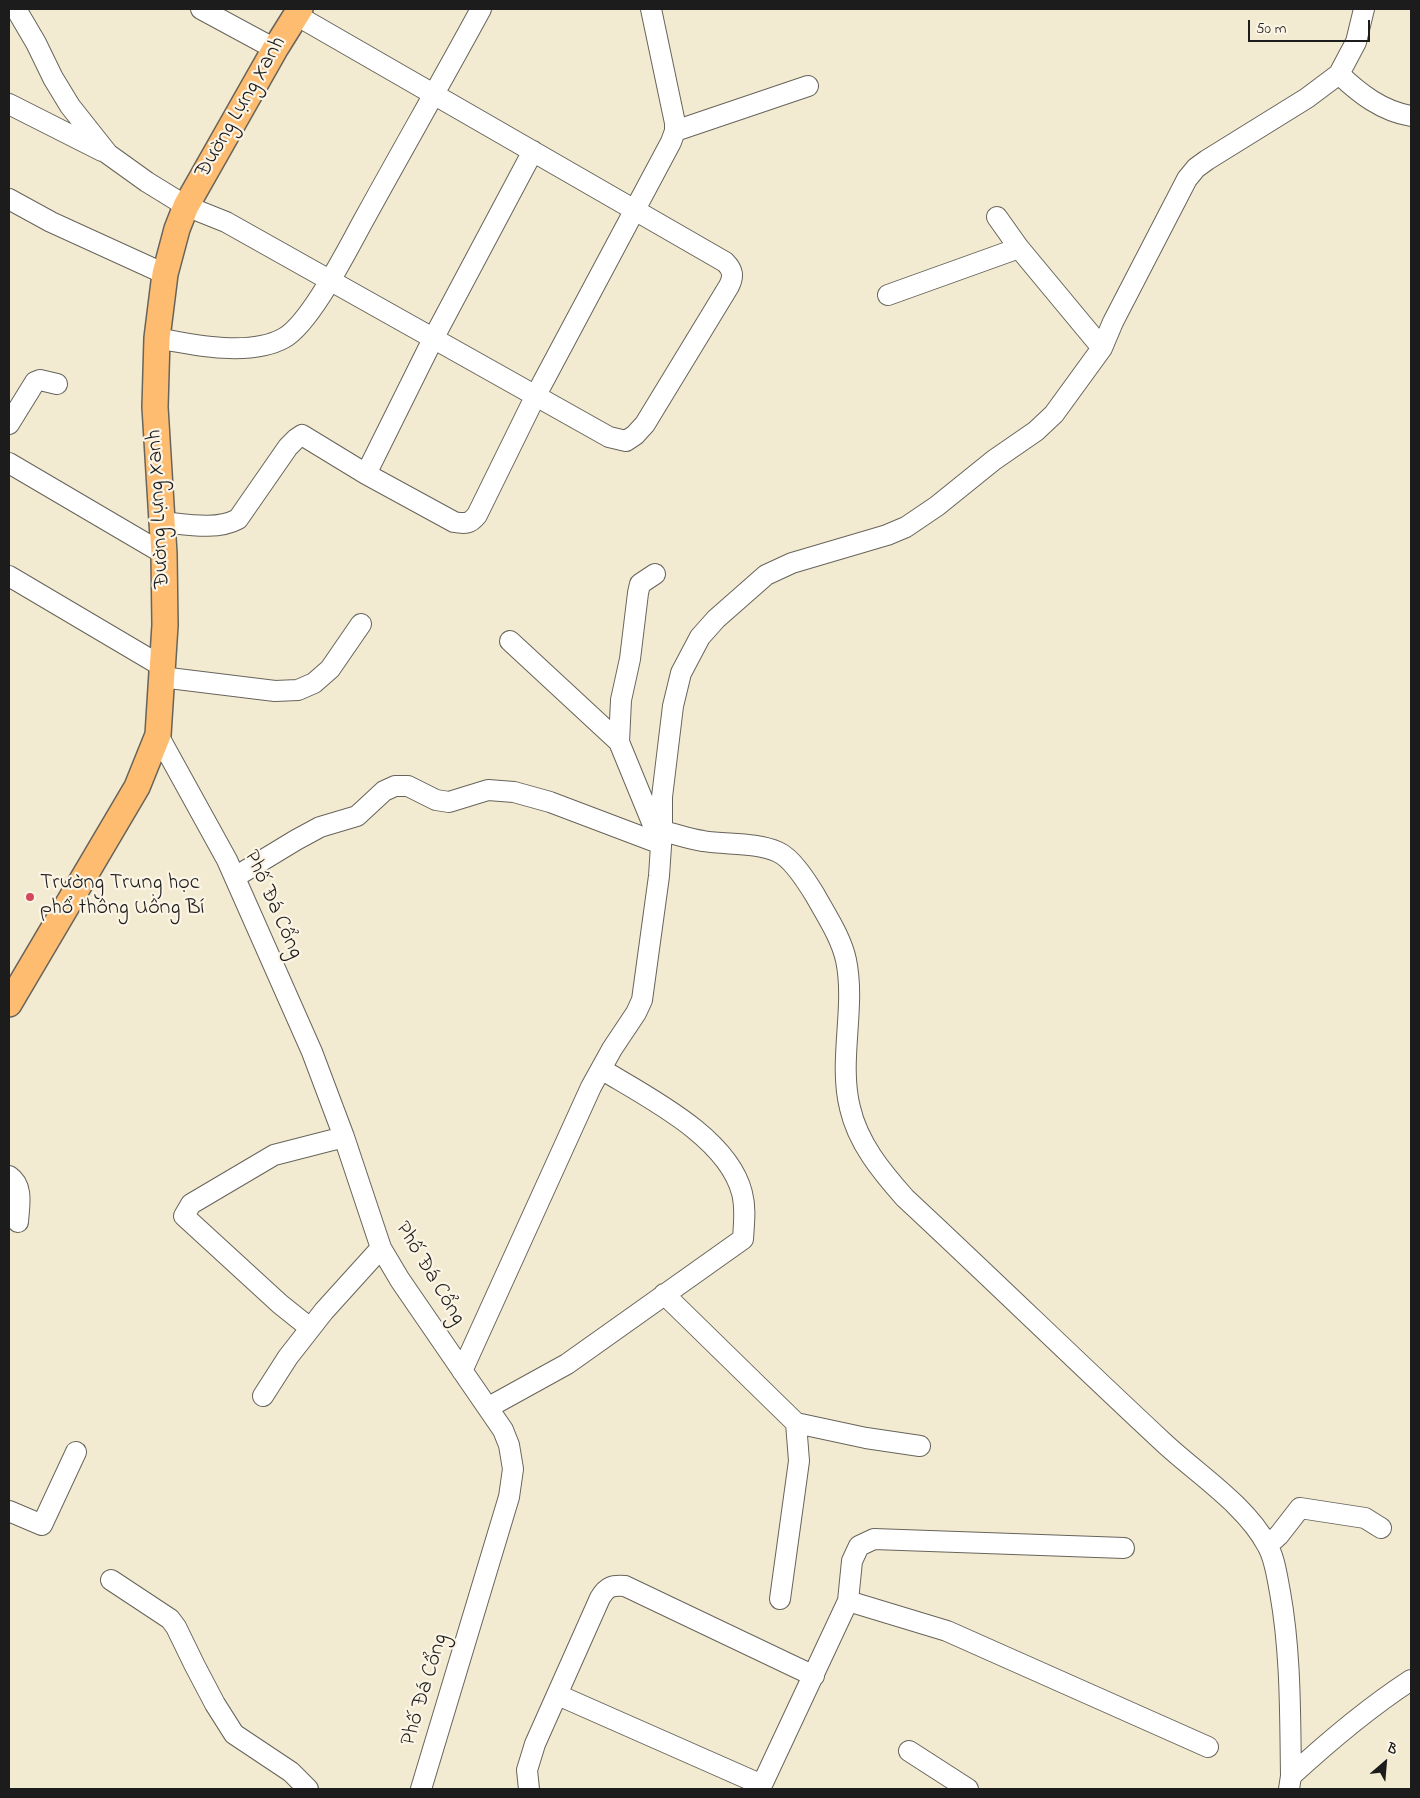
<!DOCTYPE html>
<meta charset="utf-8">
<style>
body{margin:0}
#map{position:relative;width:1420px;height:1798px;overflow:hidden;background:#f3ebd1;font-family:"Indie Flower",sans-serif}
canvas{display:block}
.frame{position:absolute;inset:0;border:10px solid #1c1c1c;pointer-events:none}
.north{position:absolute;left:1360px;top:1738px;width:50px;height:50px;-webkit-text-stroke:4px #fcf5e5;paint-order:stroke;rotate:27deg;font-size:14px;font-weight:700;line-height:20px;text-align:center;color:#1c1c1c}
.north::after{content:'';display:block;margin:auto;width:18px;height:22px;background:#1c1c1c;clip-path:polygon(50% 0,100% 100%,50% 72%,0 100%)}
.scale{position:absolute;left:1248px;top:20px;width:122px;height:22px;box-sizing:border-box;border:2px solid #1c1c1c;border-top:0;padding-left:6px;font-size:15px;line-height:18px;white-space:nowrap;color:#1c1c1c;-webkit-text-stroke:4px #fcf5e5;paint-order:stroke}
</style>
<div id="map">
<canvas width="1420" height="1798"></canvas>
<div class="frame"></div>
<div class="north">B</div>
<div class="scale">50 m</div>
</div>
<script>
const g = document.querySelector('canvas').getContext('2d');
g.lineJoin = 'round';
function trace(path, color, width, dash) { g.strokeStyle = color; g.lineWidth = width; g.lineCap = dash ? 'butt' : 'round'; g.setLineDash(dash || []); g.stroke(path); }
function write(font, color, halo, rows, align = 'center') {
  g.font = font + ' "Indie Flower",sans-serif'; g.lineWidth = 4.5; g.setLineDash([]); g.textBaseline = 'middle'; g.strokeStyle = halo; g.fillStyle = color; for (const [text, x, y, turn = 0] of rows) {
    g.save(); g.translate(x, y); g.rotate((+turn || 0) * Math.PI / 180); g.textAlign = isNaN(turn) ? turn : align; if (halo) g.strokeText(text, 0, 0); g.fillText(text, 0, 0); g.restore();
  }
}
const minor = new Path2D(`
 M 16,9 L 36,43 L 53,78 L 70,106 L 108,154 L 147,182 L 186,206 L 226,222 L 609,437 L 626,441 L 635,435 L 645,424 L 729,286 C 734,276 733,270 725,262 L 296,15
 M 201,9 L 275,49
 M 1339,74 C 1360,94 1382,111 1411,116
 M 9,104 L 102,151
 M 675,131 L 808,86
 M 9,199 L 51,222 L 165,274
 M 997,217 L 1019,248 L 1102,348
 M 888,295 L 1019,248
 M 157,338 C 193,345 250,357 284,338 C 312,322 350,244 367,214 C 405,145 444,77 481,9
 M 9,424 L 35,382 L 40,380 L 57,384
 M 9,463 L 164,554
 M 366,474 L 433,339 L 533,151
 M 161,522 C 185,524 216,531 238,519 L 288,447 L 296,439 L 302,435 L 366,474 L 454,522 C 465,524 470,524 477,515 L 536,395 L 671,142 L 675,131 L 675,123 L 651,9
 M 655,574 L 640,584 L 638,593 L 630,659 L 621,700 L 619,742 L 658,837
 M 9,576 L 163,667
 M 510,641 L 619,742
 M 161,677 L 275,691 L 298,690 L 314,683 L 330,669 L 361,624
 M 158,735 L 227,860 L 312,1052 L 344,1137 L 381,1248 L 400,1280 L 503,1430 L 509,1445 L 513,1469 L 509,1497 L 421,1789
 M 662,831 C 676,834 689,839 703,841 C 727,845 755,842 778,852 C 792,858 807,882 815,895 C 826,915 841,937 846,960 C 856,1008 838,1060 850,1108 C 858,1143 881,1171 905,1198 C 991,1278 1076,1361 1163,1442 C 1196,1473 1246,1505 1267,1545 C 1275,1558 1277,1577 1280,1592 C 1291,1653 1290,1715 1291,1776 L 1289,1789
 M 235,877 L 296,840 L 320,827 L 357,816 L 384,791 L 395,786 L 408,786 L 436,800 L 449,802 L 488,790 L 514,792 L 550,802 L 661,844
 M 9,1176 C 24,1186 19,1206 18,1222
 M 664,1294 L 796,1423 L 866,1438 L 920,1446
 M 310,1328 L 280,1304 L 184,1216 L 191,1204 L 274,1155 L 344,1137
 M 462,1371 L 591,1087 L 612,1049 L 636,1013 L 642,1000 L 659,876 L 662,831 L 662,797 L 673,706 L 681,673 L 700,637 L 716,619 L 766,575 L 792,563 L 887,535 L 906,527 L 937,506 L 994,460 L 1036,431 L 1054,414 L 1102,348 L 1113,322 L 1187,179 L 1196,168 L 1207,160 L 1307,98 L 1339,74 L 1356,42 L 1364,9
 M 263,1396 L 288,1357 L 324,1311 L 381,1248
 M 489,1407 L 567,1364 L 743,1239 C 744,1223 746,1208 742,1193 C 728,1137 647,1097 601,1069
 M 9,1511 L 42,1525 L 76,1452
 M 1268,1545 L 1279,1535 L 1300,1508 L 1365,1518 L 1381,1528
 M 111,1580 L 170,1619 L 176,1627 L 195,1666 L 215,1704 L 234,1734 L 291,1772 L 308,1789
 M 780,1599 L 799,1461 L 796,1423
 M 848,1601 L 947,1631 L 1208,1747
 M 558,1695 L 762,1785
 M 909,1751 L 968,1789
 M 1291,1776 C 1329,1741 1368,1708 1411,1680
 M 529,1789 L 527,1770 L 535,1744 L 600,1598 C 607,1586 613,1585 625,1586 L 814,1676
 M 760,1789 L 848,1601 L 852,1561 L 859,1546 L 874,1539 L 1124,1548`);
const major = new Path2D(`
 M 9,1004 L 137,787 L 158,735 L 165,625 L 164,554 L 155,407 L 157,338 L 165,274 L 177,229 L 186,206 L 275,49 L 300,9`);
trace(minor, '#67645b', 22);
trace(major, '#67645b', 28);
trace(minor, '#fff', 20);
trace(major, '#febc70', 25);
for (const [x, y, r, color] of [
 [30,897,5,"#d1495b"]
]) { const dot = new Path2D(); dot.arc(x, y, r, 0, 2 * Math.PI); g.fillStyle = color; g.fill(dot); trace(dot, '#fcf5e5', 2); }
write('22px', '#1c1c1c', '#fcf5e5', [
 ["Đường Lựng Xanh",242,108,-60],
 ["Đường Lựng Xanh",160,509,-93],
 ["Phố Đá Cổng",272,905,66],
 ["Phố Đá Cổng",429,1274,59],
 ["Phố Đá Cổng",426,1690,-73]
]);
write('22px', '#1c1c1c', '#fcf5e5', [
 ["Trường Trung học",40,884],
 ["phổ thông Uông Bí",40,909]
], 'left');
</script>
